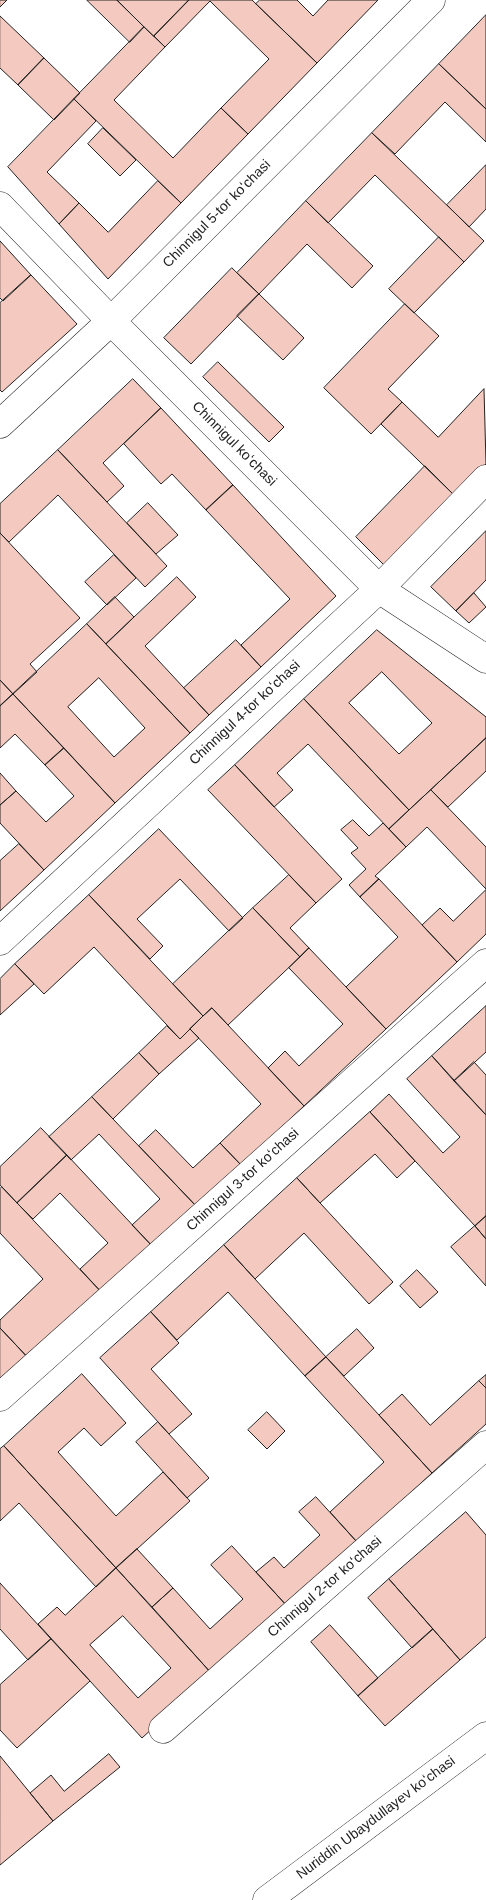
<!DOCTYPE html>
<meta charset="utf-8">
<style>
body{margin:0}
canvas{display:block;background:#fff}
</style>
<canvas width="486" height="1900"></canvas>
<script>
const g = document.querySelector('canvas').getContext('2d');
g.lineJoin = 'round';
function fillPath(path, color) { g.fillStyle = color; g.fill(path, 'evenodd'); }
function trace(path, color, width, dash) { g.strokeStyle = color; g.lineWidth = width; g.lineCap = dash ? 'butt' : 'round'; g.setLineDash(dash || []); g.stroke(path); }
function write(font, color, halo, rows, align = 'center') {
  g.font = font + ' Arial,sans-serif'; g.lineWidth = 4; g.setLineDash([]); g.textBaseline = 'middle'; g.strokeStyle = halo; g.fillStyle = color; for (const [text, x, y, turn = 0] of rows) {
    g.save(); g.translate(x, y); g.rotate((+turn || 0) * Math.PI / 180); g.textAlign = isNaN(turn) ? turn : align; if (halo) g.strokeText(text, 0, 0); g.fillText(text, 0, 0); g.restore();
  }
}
const building = new Path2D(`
 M 0,0 L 7,0 L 0,7 Z
 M 87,0 L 117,0 L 144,27 L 130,42 Z
 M 117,0 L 189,0 L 154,36 Z
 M 189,0 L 252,0 L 317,63 L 248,134 L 221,108 L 269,59 L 210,1 L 165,47 L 154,36 Z
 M 260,0 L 297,0 L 313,16 L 328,0 L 378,0 L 317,63 L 256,4 Z
 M 486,15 L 486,109 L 439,64 Z
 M 0,16 L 44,58 L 18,85 L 0,68 Z
 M 144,27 L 165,47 L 114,100 L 173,158 L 221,108 L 248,134 L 181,203 L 74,99 Z
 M 44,58 L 80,93 L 54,120 L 18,85 Z
 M 439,64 L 486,109 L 486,142 L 445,102 L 395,154 L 372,133 Z
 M 74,99 L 96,121 L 47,172 L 79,203 L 59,224 L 8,167 Z
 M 103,128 L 136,160 L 120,176 L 88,144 Z
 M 372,133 L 484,241 L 464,262 L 375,175 L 328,223 L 306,201 Z
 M 486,165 L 486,209 L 469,227 L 447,205 Z
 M 158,181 L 181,203 L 108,279 L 59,224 L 79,203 L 108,232 Z
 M 306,201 L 373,266 L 352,288 L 307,244 L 259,294 L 237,273 Z
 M 439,237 L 464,262 L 414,313 L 389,289 Z
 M 0,241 L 31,275 L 3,301 L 0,298 Z
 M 232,268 L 259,294 L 191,364 L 164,338 Z
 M 31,275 L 77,324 L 2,392 L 0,390 L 0,303 Z
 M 259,294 L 304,338 L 283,360 L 237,316 Z
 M 405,304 L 439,336 L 388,389 L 402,402 L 371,434 L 324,388 Z
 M 218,362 L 284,427 L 269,442 L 203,377 Z
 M 133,379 L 161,408 L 103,463 L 124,486 L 107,502 L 58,450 Z
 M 484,389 L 486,464 L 455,496 L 381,424 L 402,402 L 438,437 Z
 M 161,408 L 233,485 L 206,510 L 172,474 L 161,484 L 124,444 Z
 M 58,450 L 167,566 L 145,587 L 58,495 L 9,542 L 0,533 L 0,504 Z
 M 425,466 L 455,496 L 386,567 L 356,537 Z
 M 233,485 L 336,596 L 261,667 L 241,645 L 290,599 L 206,510 Z
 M 148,503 L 178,535 L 156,554 L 127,523 Z
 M 486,531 L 486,580 L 456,611 L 431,587 Z
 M 0,533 L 80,618 L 30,664 L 37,672 L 13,694 L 0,680 Z
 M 114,555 L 136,578 L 107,605 L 85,582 Z
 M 177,577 L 196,597 L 145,646 L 209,715 L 190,733 L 106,644 Z
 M 474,593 L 486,607 L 469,623 L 456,611 Z
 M 115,597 L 134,617 L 106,644 L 87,624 Z
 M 87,624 L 190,733 L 115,803 L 13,694 ZM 99,678 L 145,728 L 114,757 L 68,707 Z
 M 377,630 L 486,717 L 486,738 L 409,810 L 304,699 ZM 382,672 L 432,723 L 399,754 L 349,703 Z
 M 236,640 L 261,667 L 209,715 L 184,688 Z
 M 0,680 L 13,694 L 0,706 Z
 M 13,694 L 64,748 L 45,765 L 15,734 L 0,748 L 0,706 Z
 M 304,699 L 409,810 L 389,829 L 308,744 L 277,773 L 293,790 L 274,807 L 235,765 Z
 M 486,738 L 486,771 L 448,807 L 431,790 Z
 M 64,748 L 115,803 L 44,870 L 0,823 L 0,805 L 16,791 L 46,822 L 74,796 L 45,765 Z
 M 235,765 L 342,879 L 316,903 L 208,790 Z
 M 0,773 L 16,791 L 0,805 Z
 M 431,790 L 486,847 L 486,889 L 427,827 L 406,847 L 389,829 Z
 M 353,820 L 369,836 L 383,823 L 406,847 L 375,876 L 379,879 L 360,897 L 349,885 L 366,869 L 351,853 L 358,848 L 341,830 Z
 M 159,829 L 243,918 L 229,931 L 180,879 L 137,919 L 163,946 L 150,959 L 89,895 Z
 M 19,844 L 44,870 L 0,911 L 0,861 Z
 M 289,875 L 316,903 L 290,928 L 309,948 L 300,957 L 253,908 Z
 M 379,879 L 457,962 L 386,1029 L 346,987 L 398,937 L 360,897 Z
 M 486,890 L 486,934 L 457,962 L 422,925 L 440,908 L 453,921 Z
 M 89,895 L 203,1016 L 180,1039 L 94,947 L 44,994 L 15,964 Z
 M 253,908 L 300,957 L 228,1025 L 212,1008 L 203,1016 L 173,984 Z
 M 309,948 L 386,1029 L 304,1106 L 268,1068 L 285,1051 L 299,1066 L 343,1024 L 289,968 Z
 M 15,964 L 34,984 L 0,1015 L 0,979 Z
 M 486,1006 L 486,1052 L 454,1081 L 432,1056 Z
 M 212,1008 L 304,1106 L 241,1165 L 220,1143 L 261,1104 L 190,1029 Z
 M 167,1026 L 180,1039 L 190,1029 L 199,1038 L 159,1074 L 139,1053 Z
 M 139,1053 L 159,1074 L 113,1119 L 92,1097 Z
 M 432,1056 L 486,1115 L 486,1216 L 475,1226 L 370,1112 L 389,1094 L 443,1153 L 460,1137 L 407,1079 Z
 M 474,1062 L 486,1075 L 486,1115 L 454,1081 Z
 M 92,1097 L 197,1207 L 154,1248 L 132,1225 L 160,1199 L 99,1134 L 71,1160 L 49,1137 Z
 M 370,1112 L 415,1161 L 397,1178 L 375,1154 L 320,1203 L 297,1178 Z
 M 41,1128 L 67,1155 L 17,1203 L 0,1185 L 0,1167 Z
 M 156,1130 L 193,1168 L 220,1143 L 241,1165 L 197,1207 L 139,1146 Z
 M 67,1155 L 154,1248 L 104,1295 L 80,1269 L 108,1243 L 60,1193 L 33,1219 L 17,1203 Z
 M 297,1178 L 393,1282 L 369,1304 L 304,1233 L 255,1279 L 224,1245 Z
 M 2,1187 L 104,1295 L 32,1362 L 0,1328 L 0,1320 L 43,1279 L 0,1233 L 0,1189 Z
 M 486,1216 L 486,1239 L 475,1226 Z
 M 475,1226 L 486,1239 L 486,1286 L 451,1247 Z
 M 224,1245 L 326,1357 L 305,1376 L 228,1292 L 177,1340 L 151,1312 Z
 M 417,1270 L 438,1292 L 420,1308 L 400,1286 Z
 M 151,1312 L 179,1343 L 151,1369 L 192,1414 L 169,1434 L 100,1358 Z
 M 0,1328 L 32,1362 L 8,1385 L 0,1377 Z
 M 357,1329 L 374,1348 L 344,1376 L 326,1357 Z
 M 326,1357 L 432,1473 L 357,1542 L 330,1512 L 384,1462 L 305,1376 Z
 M 82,1374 L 126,1423 L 101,1446 L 84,1428 L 58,1452 L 116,1516 L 163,1472 L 190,1501 L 116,1568 L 4,1446 Z
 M 486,1375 L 486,1388 L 479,1381 Z
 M 479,1381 L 486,1388 L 486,1424 L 432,1473 L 379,1415 L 402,1394 L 430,1425 Z
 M 267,1412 L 285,1431 L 267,1449 L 248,1430 Z
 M 158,1422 L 209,1478 L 187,1498 L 136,1442 Z
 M 4,1446 L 116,1568 L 96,1587 L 19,1503 L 0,1521 L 0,1449 Z
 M 316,1497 L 357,1542 L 287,1606 L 256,1572 L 274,1557 L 284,1568 L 320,1535 L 299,1512 Z
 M 466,1512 L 486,1535 L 486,1637 L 460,1660 L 389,1579 Z
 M 232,1546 L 287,1606 L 212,1674 L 152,1607 L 173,1588 L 210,1629 L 243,1599 L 211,1565 Z
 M 137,1549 L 173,1588 L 152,1607 L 116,1568 Z
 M 116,1568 L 212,1674 L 142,1738 L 38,1624 L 57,1607 L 65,1615 ZM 123,1616 L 171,1668 L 138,1698 L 90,1645 Z
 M 389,1579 L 433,1629 L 412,1648 L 368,1598 Z
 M 0,1583 L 51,1639 L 28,1660 L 0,1629 Z
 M 330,1625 L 378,1678 L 358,1696 L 311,1642 Z
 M 433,1629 L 460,1660 L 385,1726 L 358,1696 Z
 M 51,1639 L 90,1681 L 17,1748 L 0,1730 L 0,1685 Z
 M 109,1754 L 120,1767 L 53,1821 L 30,1793 L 51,1775 L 64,1791 Z
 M 0,1756 L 53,1821 L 0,1865 Z`);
fillPath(building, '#f3c9c0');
trace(building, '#222', 1);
const minor = new Path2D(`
 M 0,206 L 111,321 L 379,589 L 486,659
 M 0,424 L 111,321 L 431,0
 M 0,941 L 379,589 L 486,479
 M 0,1397 L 486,963
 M 163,1729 L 486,1445`);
const major = new Path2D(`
 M 267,1900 L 486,1736`);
trace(minor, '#222', 29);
trace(major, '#222', 29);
trace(minor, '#fff', 28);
trace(major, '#fff', 28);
write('14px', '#222', '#fff', [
 ["Chinnigul 5-tor koʻchasi",217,214,-45],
 ["Chinnigul koʻchasi",234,444,45],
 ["Chinnigul 4-tor koʻchasi",245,713,-43],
 ["Chinnigul 3-tor koʻchasi",243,1180,-42],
 ["Chinnigul 2-tor koʻchasi",325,1587,-41],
 ["Nuriddin Ubaydullayev koʻchasi",376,1818,-37]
]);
</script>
